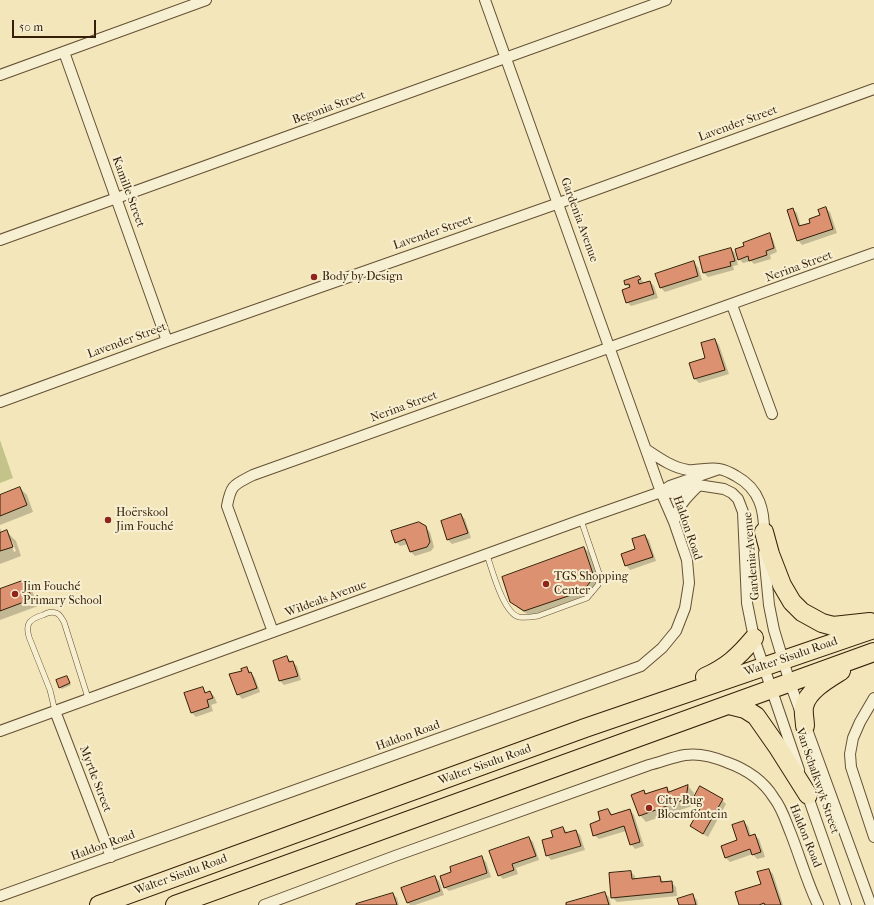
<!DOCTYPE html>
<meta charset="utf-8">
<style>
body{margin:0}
#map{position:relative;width:874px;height:905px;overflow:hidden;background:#f3e6ba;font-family:"IM FELL French Canon",serif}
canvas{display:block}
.scale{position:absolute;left:12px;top:20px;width:84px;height:18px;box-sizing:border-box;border:2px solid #351f08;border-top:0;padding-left:5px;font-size:12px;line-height:14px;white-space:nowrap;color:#351f08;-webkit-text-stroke:3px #f7efd2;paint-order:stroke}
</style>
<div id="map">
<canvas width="874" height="905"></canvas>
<div class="scale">50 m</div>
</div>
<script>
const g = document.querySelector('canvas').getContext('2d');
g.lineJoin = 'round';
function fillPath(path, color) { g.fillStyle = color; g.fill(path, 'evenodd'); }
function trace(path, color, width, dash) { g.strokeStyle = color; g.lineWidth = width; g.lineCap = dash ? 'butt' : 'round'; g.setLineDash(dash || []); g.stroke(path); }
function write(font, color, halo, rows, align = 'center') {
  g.font = font + ' "IM FELL French Canon",serif'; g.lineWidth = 4; g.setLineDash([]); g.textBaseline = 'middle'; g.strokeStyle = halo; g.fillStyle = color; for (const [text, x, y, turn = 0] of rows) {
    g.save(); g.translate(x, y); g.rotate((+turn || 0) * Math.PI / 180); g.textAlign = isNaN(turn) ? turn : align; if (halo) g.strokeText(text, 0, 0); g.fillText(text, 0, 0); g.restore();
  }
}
fillPath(new Path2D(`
 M 0,440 L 13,478 L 0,483 Z`), '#c3c38a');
fillPath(new Path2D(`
 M 825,208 L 830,212 L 837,233 L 802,245 L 798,240 L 792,209 L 797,213 L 801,227 L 811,223 L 821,216 Z
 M 769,234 L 773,239 L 777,252 L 770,255 L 771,259 L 754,264 L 751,261 L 743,263 L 739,259 Z
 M 731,249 L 735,253 L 738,265 L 733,266 L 734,270 L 708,277 L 704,273 Z
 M 693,262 L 698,267 L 702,280 L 665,292 L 661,288 L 657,275 Z
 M 639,277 L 645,284 L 650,282 L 654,286 L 658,298 L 631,306 L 627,302 L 630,288 L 626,284 Z
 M 715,340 L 719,345 L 729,374 L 699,383 L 695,379 L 707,359 Z
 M 20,488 L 27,495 L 33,512 L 0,525 L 0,496 Z
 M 461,515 L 465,519 L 471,538 L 452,544 L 448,540 Z
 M 425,527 L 430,532 L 434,547 L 431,551 L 415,556 L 411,552 L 408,544 L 400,546 L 396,542 Z
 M 0,528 L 2,533 L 7,532 L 16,541 L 21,556 L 0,564 ZM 10,541 L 12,541 L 16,551 L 14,552 Z
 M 645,536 L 649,540 L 656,561 L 630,570 L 626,565 Z
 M 584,548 L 591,554 L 600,584 L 590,597 L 532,617 L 518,608 L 511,601 Z
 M 25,581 L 31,588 L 38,606 L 0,620 L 0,590 Z
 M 286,657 L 297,666 L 301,680 L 284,685 L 280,681 L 274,662 Z
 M 247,668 L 255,678 L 260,692 L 242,699 L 238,694 L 243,671 Z
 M 67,677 L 71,685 L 62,689 L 60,687 Z
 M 202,688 L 207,693 L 210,692 L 214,696 L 217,703 L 211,705 L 213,711 L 196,717 L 192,713 Z
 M 688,786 L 694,793 L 693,800 L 722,800 L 726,804 L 708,837 L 696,830 L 692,826 L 702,808 L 693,802 L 692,806 L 646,822 L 640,815 L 644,791 L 647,794 L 667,788 L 671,792 Z
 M 608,810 L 613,815 L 630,810 L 634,815 L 644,846 L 635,849 L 631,844 L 626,831 L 599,839 L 594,835 Z
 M 744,822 L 748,826 L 751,836 L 754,835 L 759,839 L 765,857 L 757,859 L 753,854 L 730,862 L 726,858 L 722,847 L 738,841 Z
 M 563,828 L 568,833 L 576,831 L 580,835 L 585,850 L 551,860 L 547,855 L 554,838 Z
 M 529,838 L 533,842 L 539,860 L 516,868 L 518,874 L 503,879 L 499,875 Z
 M 481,857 L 486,862 L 491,877 L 449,891 L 444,887 Z
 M 769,870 L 773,874 L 783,905 L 740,905 L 762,885 Z
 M 631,872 L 635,876 L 635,879 L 660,877 L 664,883 L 671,882 L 676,887 L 677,896 L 617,902 L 612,897 Z
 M 435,877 L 439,881 L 444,895 L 415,905 L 410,905 L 407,902 Z
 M 604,893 L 609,897 L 611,905 L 567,905 Z
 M 393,894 L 397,898 L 399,905 L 357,905 Z
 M 692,895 L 697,900 L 698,905 L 680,905 Z`), '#0003');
const building = new Path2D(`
 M 826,207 L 833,229 L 797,241 L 787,210 L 793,208 L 799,226 L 810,223 L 809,219 L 820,215 L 818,210 Z
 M 770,233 L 774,248 L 766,251 L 767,255 L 749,261 L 748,256 L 738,260 L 735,249 L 744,246 L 743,243 Z
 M 731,248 L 735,261 L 730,262 L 731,266 L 703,273 L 699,257 Z
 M 694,261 L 698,276 L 660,288 L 655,274 Z
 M 639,276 L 641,279 L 638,280 L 639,284 L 650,281 L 654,294 L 626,303 L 622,290 L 630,287 L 629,284 L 625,285 L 624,281 Z
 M 715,339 L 725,370 L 694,379 L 689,363 L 705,358 L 701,343 Z
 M 20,487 L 27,505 L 0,516 L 0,495 Z
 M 461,514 L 468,533 L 447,540 L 441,521 Z
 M 419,522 L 426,526 L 430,542 L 427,547 L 410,552 L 405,539 L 395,543 L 391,531 Z
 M 7,530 L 13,547 L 0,551 L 0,533 Z
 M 645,535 L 653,557 L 625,566 L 621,554 L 635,549 L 632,539 Z
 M 584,547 L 594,577 L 583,591 L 524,611 L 510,602 L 502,577 Z
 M 25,580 L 32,599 L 0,611 L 0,589 Z
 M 287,656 L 289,662 L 293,661 L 298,676 L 279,681 L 273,661 Z
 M 247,667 L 249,673 L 251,672 L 257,688 L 237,695 L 229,674 L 242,671 L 241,669 Z
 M 67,676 L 70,683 L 59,688 L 56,680 Z
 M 203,687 L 205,693 L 210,691 L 213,698 L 207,700 L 209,707 L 191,713 L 184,693 Z
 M 688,785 L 686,799 L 639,816 L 631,795 L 644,790 L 645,794 L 667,787 L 668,792 Z
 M 700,786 L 723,799 L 703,834 L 690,826 L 701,807 L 692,801 Z
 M 608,809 L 611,815 L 630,809 L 640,842 L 630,845 L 624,826 L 593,836 L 590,824 L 600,820 L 598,812 Z
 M 744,821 L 749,836 L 755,834 L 761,852 L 752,855 L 750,849 L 725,858 L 721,846 L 737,840 L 732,825 Z
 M 563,827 L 565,833 L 576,830 L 581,846 L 546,856 L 542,840 L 553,837 L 551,831 Z
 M 529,837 L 536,856 L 512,864 L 514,870 L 498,876 L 489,851 Z
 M 482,856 L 487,873 L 444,888 L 440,876 L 451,872 L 450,867 Z
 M 769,869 L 781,905 L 765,905 L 764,903 L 759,905 L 739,905 L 735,892 L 761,884 L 757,872 Z
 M 631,871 L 632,879 L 660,876 L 661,882 L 672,881 L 673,892 L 611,898 L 609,873 Z
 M 435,876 L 440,891 L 407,903 L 401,888 Z
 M 605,892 L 609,905 L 566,905 L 566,903 Z
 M 393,893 L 397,905 L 356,905 L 356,904 Z
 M 693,894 L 696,905 L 679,905 L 677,899 Z`);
fillPath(building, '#dc9271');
trace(building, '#351f08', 1);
const lane = new Path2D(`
 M 487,555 C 492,569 503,613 519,617 C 525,618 532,617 538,616 L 587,598 L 598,585 L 600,576 L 581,520
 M 55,711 L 50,690 L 29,637 C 25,623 30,619 43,615 C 47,613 51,611 56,613 C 60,614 62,619 64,622 L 88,698`);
const street = new Path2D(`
 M 64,52 L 167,341
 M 0,75 L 206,0
 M 0,240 L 666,0
 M 732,305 L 772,414
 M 0,402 L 167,341 L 559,203 L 874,89
 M 647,450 C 659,458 673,468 688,470 C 698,471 709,467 719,469 C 725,470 731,473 736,476 C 760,489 765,511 764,537
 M 661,492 L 673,493 L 698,485 L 724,489 L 732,493 L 738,499 L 743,512 L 747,603 L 754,638 L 799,770
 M 674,522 C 678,506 686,498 697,487
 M 764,553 L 769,605 L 774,630 L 790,683 L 871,905
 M 273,632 L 227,506 C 231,484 234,485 253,475 L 874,253
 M 874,698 L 860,722 L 853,738 L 850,754 L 851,767 L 874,837
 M 55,711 L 111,857
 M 0,731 L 581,520 L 661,492 L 670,486 L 719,469
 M 806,791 L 846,905
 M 0,896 L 641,666 L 662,648 L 676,631 L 685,608 L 689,583 L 687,560 L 674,522 L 661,492 L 485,0
 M 264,905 L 395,856 L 649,765 C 661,762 673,757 685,755 C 698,753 714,757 726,762 C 746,769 763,780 774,798 C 782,808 786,822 791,834 C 800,857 807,882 818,905`);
const highway = new Path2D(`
 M 764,532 L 770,554 L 782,585 L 792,602 L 802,612 L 822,623 L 833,626 L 870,622
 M 705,677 C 727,667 738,657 754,638
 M 729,705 L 745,709 L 756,716 L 777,746 L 808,795
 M 805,726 C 805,720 803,713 804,707 C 807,691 828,679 841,671
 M 99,905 L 585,728 L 874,629
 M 175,905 L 874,652`);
trace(lane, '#645134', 6);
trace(street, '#645134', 12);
trace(highway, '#351f08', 20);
trace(lane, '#f7efd2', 5);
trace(street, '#f7efd2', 10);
trace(highway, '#f3e6ba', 18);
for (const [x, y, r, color] of [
 [314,277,4,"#8f2418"],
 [108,520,4,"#8f2418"],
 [546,584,4,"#8f2418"],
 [15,594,4,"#8f2418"],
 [649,808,4,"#8f2418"]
]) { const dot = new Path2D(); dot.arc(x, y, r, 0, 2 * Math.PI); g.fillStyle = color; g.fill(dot); trace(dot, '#f7efd2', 1.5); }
write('12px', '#351f08', '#f7efd2', [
 ["Begonia Street",329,108,-20],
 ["Lavender Street",738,124,-20],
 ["Kamille Street",128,192,70],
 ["Gardenia Avenue",579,220,70],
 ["Lavender Street",433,233,-19],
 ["Nerina Street",799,267,-20],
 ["Lavender Street",127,341,-20],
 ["Nerina Street",404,407,-20],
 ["Haldon Road",687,528,71],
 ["Gardenia Avenue",752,556,-95],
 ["Wildeals Avenue",326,599,-20],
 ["Walter Sisulu Road",791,657,-19],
 ["Haldon Road",408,736,-20],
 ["Walter Sisulu Road",485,765,-20],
 ["Myrtle Street",95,779,69],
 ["Van Schalkwyk Street",817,781,71],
 ["Haldon Road",805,836,68],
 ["Haldon Road",103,846,-20],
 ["Walter Sisulu Road",181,875,-20]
]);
write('12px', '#351f08', '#f7efd2', [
 ["Body by Design",322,277],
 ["Hoërskool",116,513],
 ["Jim Fouché",116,527],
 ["TGS Shopping",554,577],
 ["Center",554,591],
 ["Jim Fouché",23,587],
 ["Primary School",23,601],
 ["City Bug",657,801],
 ["Bloemfontein",657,815]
], 'left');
</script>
